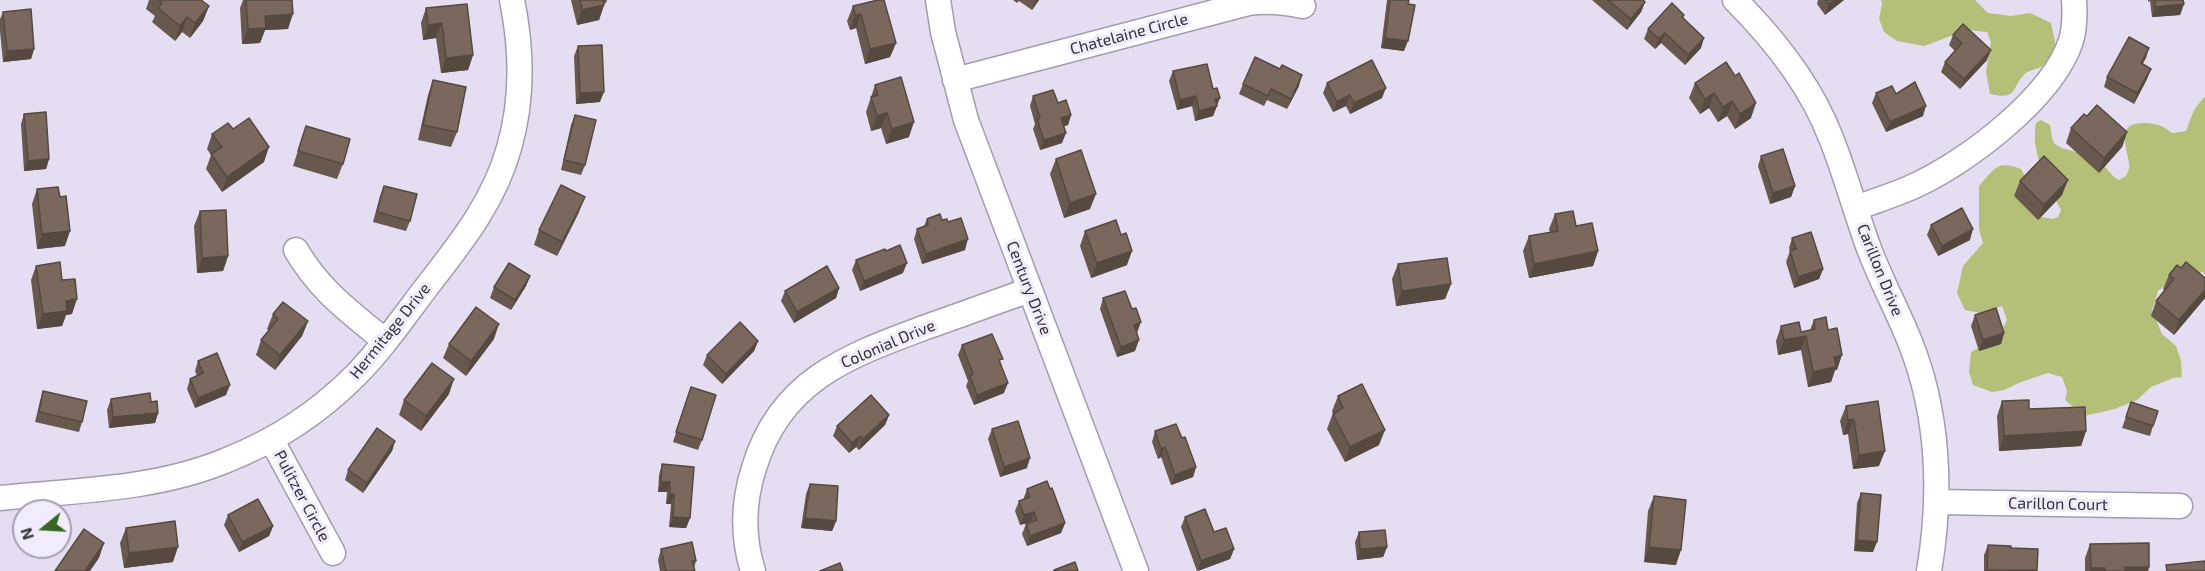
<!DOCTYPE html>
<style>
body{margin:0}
#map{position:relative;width:2205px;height:571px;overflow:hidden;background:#e5def3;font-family:"Exo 2",sans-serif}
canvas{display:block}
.north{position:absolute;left:12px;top:499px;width:60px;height:60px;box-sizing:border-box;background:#f1ecfd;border:2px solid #a5a1ae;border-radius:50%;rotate:252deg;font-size:16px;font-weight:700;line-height:24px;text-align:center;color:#333038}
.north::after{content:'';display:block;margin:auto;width:21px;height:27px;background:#366525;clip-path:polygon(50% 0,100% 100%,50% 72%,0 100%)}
</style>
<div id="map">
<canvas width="2205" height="571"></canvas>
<div class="north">N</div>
</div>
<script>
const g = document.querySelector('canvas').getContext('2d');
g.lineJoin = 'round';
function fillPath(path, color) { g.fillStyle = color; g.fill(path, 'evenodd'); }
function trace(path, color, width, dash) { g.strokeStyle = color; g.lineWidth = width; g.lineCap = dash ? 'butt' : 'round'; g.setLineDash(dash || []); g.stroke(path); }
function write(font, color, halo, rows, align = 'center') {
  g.font = font + ' "Exo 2",sans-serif'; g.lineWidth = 6; g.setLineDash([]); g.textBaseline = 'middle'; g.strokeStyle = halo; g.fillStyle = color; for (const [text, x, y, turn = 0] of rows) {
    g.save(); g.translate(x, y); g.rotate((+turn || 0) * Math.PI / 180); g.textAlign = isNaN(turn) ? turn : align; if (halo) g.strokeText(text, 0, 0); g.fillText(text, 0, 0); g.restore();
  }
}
fillPath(new Path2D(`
 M 1881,0 L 1975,0 L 1988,13 L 2011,16 L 2030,13 L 2051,23 L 2056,47 C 2052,54 2048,62 2041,67 C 2037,69 2031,70 2027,72 C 2010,86 2020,101 1990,94 L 1986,72 L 1991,42 L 1987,32 L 1967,30 L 1924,46 L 1897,41 L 1884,32 L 1879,19 L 1882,4 Z
 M 2205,96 L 2205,276 L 2203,272 L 2173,279 L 2158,291 L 2152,310 L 2162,334 L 2176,346 L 2181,361 L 2182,377 L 2173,378 L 2151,387 L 2137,400 L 2115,409 L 2084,416 L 2065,400 L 2067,391 L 2062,377 L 2048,373 L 2021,382 L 2004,390 L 1992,392 L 1973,385 L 1969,372 L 1971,352 C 1986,344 2000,336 2007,320 L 2002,306 L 1980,313 L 1965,310 L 1957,293 L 1963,266 L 1983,243 L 1979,229 L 1979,186 C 1995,168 1997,160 2021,169 L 2030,185 L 2038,216 L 2052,219 L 2058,217 L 2061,210 C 2048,185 2030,152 2036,123 L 2041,120 L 2050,125 C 2051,130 2052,139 2054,143 C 2059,150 2088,153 2098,160 C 2107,166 2110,176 2119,180 L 2126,176 C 2128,172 2130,167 2129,163 C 2127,147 2115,124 2142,123 C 2155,123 2162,125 2172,133 L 2186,131 L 2194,110 Z`), '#b4c077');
const minor = new Path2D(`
 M 938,0 L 943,32 L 966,120 L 1136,571
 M 1735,0 C 1774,39 1811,86 1831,138 C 1845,173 1855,210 1868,246 C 1880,279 1897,309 1910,342 C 1939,414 1942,495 1929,571
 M 955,80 L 1249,3 C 1268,0 1284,2 1303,6
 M 1856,208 C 1875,201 1894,195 1912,187 C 1966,163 2052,98 2071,41 C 2075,27 2075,14 2074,0
 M 296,250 C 320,291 349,311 385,341
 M 271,439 L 333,553
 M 0,498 C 76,490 156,490 227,460 C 275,441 319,412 355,376 C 384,347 407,312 432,280 C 463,240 495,199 509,148 C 523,100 522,49 512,0
 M 1936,502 L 2180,506
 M 753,571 C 742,536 743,502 754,468 C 780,380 848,356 926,327 C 961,315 995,302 1030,290`);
trace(minor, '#a39cb0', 27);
trace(minor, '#fff', 24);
fillPath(new Path2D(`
 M 149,0 L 201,0 L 209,6 L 203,21 L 190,38 L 182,32 L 175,41 L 152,22 L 155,16 L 146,9 Z
 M 243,0 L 292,0 L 288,29 L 265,30 L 260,43 L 242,44 L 240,8 Z
 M 571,0 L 607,0 L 606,3 L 604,4 L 604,5 L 599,20 L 577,25 Z
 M 1013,0 L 1039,0 L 1032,10 L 1019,1 L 1017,3 Z
 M 1387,0 L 1409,0 L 1404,51 L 1381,48 Z
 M 1592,0 L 1643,0 L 1645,2 L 1641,12 L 1627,30 Z
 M 1818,0 L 1844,0 L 1825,15 L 1817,4 Z
 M 2148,0 L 2183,0 L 2184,4 L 2180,15 L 2152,17 L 2150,1 L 2148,2 Z
 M 853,6 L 896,43 L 890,57 L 865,64 L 856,28 L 850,30 L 847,21 Z
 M 426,8 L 473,55 L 468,70 L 441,73 L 436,38 L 423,40 L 421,23 Z
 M 3,12 L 34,49 L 31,59 L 3,62 L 0,31 L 0,19 Z
 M 1684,15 L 1683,17 L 1701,48 L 1685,65 L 1661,43 L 1655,49 L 1644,39 L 1648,29 Z
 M 1953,35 L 1987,60 L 1960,89 L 1941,72 L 1945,62 L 1955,51 L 1949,45 Z
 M 578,46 L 600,102 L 576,104 L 574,56 Z
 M 2149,48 L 2142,64 L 2147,79 L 2134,104 L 2104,87 L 2107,77 Z
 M 1726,62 L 1751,118 L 1735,129 L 1727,116 L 1718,122 L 1709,108 L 1700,114 L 1689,98 L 1695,83 Z
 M 1173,71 L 1217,106 L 1213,116 L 1195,121 L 1192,106 L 1177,110 L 1169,81 Z
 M 433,80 L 457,132 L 451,147 L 418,140 L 428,95 Z
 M 1327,83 L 1382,98 L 1350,114 L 1346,106 L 1333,112 L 1323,93 Z
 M 1243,84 L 1299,86 L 1287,109 L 1267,100 L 1264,106 L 1239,94 Z
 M 875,85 L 909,137 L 886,144 L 881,128 L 871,131 L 866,112 Z
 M 1876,93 L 1896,94 L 1923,116 L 1886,132 L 1872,103 Z
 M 1033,96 L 1058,103 L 1071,115 L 1068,125 L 1064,126 L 1062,143 L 1040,150 L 1033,129 L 1035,124 L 1030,106 Z
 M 24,114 L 49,159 L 46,169 L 24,171 L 21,124 Z
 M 575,115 L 585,165 L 581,175 L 561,170 L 571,125 Z
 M 306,126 L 343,164 L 337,179 L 293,166 Z
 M 2071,128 L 2127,132 L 2122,147 L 2099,173 L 2066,143 Z
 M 233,129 L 264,162 L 222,192 L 206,169 L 211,155 L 207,149 L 212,134 Z
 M 1761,156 L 1795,186 L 1791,197 L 1770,204 L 1758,166 Z
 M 1056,159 L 1090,209 L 1064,218 L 1050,174 Z
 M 2020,181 L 2062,195 L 2038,220 L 2014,196 Z
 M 384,186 L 410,221 L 406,231 L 373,222 L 380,196 Z
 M 37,189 L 65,246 L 37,249 L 32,204 Z
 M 200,211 L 228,256 L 223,271 L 197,273 L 194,226 Z
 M 579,212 L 557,256 L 534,245 L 539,230 Z
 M 1555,214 L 1598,251 L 1593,266 L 1529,278 L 1523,251 L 1529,236 L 1550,232 L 1549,229 Z
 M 927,219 L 942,220 L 965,250 L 922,264 L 914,239 L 917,229 L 924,226 Z
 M 1931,225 L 1970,240 L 1938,256 L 1927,235 Z
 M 1085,231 L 1127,265 L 1091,278 L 1080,246 Z
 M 1792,238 L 1823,269 L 1819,279 L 1794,288 L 1786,262 L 1790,251 L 1789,248 Z
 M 856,260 L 903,273 L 860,291 L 852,270 Z
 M 1398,264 L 1451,284 L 1445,299 L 1396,306 L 1392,279 Z
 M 36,266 L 62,280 L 72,314 L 66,315 L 62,326 L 37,329 L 31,280 Z
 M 2181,268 L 2205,278 L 2205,298 L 2174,335 L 2151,316 L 2156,301 L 2165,291 L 2163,289 L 2169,275 Z
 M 530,276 L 526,286 L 511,310 L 490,298 L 494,287 Z
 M 839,288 L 836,298 L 794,323 L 781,301 L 785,291 Z
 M 1103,298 L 1132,309 L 1137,333 L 1135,351 L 1117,357 L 1100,309 Z
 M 273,314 L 308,321 L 302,336 L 275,370 L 256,355 L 261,340 L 269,331 L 267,329 Z
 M 1975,315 L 2004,333 L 2001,344 L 1979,351 L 1971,326 Z
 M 1814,320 L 1837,370 L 1835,370 L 1831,382 L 1808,387 L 1801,350 L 1778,355 L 1776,341 L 1781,326 L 1801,332 L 1810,330 Z
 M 494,339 L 466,376 L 443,358 L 449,344 Z
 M 758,341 L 754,351 L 722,384 L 703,365 L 707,355 Z
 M 962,345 L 1001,364 L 1004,393 L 974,405 L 966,386 L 968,381 L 958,355 Z
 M 198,361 L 226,395 L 195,408 L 187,389 L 190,379 L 197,376 L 195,371 Z
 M 691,387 L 702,440 L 698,450 L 673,442 Z
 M 43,391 L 82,422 L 79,432 L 35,422 L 40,401 Z
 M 449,394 L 421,431 L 399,415 L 404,400 Z
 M 1338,396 L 1379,445 L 1345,462 L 1327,429 L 1333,413 L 1332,411 Z
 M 111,399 L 151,402 L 158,413 L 155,423 L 109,428 L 107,410 Z
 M 2002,401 L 2029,409 L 2086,431 L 2081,446 L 1999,451 L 1997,416 Z
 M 2131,402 L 2153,426 L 2150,436 L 2122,428 Z
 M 1846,406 L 1879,466 L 1853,469 L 1848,434 L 1843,435 L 1840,421 Z
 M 889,415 L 885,425 L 859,450 L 856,447 L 849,453 L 833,436 L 837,426 Z
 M 992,429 L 1027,468 L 1000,477 L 988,439 Z
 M 1155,431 L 1182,438 L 1196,467 L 1193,477 L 1171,485 L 1161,457 L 1158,459 L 1152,442 Z
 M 395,441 L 392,451 L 363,493 L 345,480 L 348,470 Z
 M 662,464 L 690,518 L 686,528 L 669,527 L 671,504 L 666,504 L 667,492 L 658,492 L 659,475 Z
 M 810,484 L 836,521 L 832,531 L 801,528 L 806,494 Z
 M 1027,489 L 1065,523 L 1061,533 L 1027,546 L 1022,534 L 1026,524 L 1030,522 L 1020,525 L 1015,511 L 1019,501 L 1023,500 Z
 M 1861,493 L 1873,552 L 1854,551 L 1857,503 Z
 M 1654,496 L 1676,565 L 1644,562 L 1648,511 Z
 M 228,515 L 273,526 L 269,536 L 239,552 L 224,525 Z
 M 1185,517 L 1214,532 L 1234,549 L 1230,559 L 1197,571 L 1181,527 Z
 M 126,528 L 173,562 L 124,568 L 120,543 Z
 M 1359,532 L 1387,547 L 1383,557 L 1357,560 L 1355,542 Z
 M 2090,544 L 2149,567 L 2148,571 L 2085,571 L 2085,558 Z
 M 1988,545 L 2011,548 L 2038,549 L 2037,571 L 1984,571 L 1984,555 Z
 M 661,549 L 696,561 L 694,568 L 695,571 L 660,571 L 658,560 Z`), '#68594e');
fillPath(new Path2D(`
 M 1035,0 L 1039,0 L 1032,10 Z
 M 1835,0 L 1844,0 L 1825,15 L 1829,4 Z
 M 1645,2 L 1641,12 L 1627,30 L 1631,19 Z
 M 2184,4 L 2180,15 L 2152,17 L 2155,7 Z
 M 604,5 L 599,20 L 577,25 L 582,10 Z
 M 209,6 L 203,21 L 190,38 L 195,23 Z
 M 293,14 L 288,29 L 265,30 L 260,43 L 242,44 L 248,29 L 265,16 Z
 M 861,14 L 856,28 L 850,30 L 855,15 Z
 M 187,17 L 182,32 L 175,41 L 180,26 Z
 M 442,23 L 436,38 L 423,40 L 428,25 Z
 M 1665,33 L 1661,43 L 1655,49 L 1659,39 Z
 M 1385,38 L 1408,41 L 1404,51 L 1381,48 Z
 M 1704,38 L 1701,48 L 1685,65 L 1688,55 Z
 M 896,43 L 890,57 L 865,64 L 870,49 Z
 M 2149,48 L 2146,58 L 2137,74 L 2141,63 Z
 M 34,49 L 31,59 L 3,62 L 7,51 Z
 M 1991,50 L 1987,60 L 1960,89 L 1964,79 Z
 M 473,55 L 468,70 L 441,73 L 446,58 Z
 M 2151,69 L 2147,79 L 2134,104 L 2137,93 Z
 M 1302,75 L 1299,86 L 1287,109 L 1291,99 Z
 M 1386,88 L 1382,98 L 1350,114 L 1354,103 Z
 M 604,92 L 600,102 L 576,104 L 580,93 Z
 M 1714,93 L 1709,108 L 1700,114 L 1705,99 Z
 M 1350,95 L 1346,106 L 1333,112 L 1337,102 Z
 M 1196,96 L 1192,106 L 1177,110 L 1180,100 Z
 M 1220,98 L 1213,116 L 1195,121 L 1199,111 L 1215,99 Z
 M 1732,101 L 1727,116 L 1718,122 L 1723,107 Z
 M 1756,103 L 1751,118 L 1735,129 L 1740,114 Z
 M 1926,106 L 1923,116 L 1886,132 L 1890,122 Z
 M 887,113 L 881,128 L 871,131 L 877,116 Z
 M 1071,115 L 1068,125 L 1058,128 L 1061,118 Z
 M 914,122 L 909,137 L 886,144 L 892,129 Z
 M 2127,132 L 2122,147 L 2099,173 L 2104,158 Z
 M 1066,133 L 1062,143 L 1040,150 L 1044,140 Z
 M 269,147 L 264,162 L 222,192 L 227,177 Z
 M 49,159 L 46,169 L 24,171 L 28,161 Z
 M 2068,180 L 2062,195 L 2038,220 L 2044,205 Z
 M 1795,186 L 1791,197 L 1770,204 L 1773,193 Z
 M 1096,194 L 1090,209 L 1064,218 L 1070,203 Z
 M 585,197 L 579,212 L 557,256 L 562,242 Z
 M 1973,229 L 1970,240 L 1938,256 L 1942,246 Z
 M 70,231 L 65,246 L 37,249 L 42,234 Z
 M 968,239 L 965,250 L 922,264 L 926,254 Z
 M 1132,251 L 1127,265 L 1091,278 L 1097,263 Z
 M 1598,251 L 1593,266 L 1529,278 L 1534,264 Z
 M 228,256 L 223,271 L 197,273 L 202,258 Z
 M 907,263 L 903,273 L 860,291 L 864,281 Z
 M 1823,269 L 1819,279 L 1794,288 L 1798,277 Z
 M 530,276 L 526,286 L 511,310 L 515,300 Z
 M 1451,284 L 1445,299 L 1396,306 L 1402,291 Z
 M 839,288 L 836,298 L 794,323 L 797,312 Z
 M 2205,290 L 2205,298 L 2174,335 L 2179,320 Z
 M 77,299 L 72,314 L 66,315 L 62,326 L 37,329 L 43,314 L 66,301 Z
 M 308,321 L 302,336 L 275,370 L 280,355 Z
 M 1141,322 L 1137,333 L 1134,325 Z
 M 499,324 L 494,339 L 466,376 L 471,361 Z
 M 2004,333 L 2001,344 L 1979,351 L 1983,340 Z
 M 1806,336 L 1801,350 L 1778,355 L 1784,340 Z
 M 1139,340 L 1135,351 L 1117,357 L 1121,347 Z
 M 758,341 L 754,351 L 722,384 L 726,374 Z
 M 1842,355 L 1837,370 L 1835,370 L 1831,382 L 1808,387 L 1813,372 L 1834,357 Z
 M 454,379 L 449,394 L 421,431 L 426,416 Z
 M 1008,383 L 1004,393 L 974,405 L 977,395 Z
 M 230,385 L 226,395 L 195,408 L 198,398 Z
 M 158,413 L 155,423 L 109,428 L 113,417 Z
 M 889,415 L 885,425 L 859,450 L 863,439 Z
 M 1854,419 L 1848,434 L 1843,435 L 1848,420 Z
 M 1385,430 L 1379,445 L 1345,462 L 1350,447 Z
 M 2086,431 L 2081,446 L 1999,451 L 2004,436 Z
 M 860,436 L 856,447 L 849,453 L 852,443 Z
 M 395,441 L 392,451 L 363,493 L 367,483 Z
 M 1165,447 L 1161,457 L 1158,459 L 1161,449 Z
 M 1885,451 L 1879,466 L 1853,469 L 1859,455 Z
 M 1030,458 L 1027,468 L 1000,477 L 1004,467 Z
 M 1196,467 L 1193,477 L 1171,485 L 1175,475 Z
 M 661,482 L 670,482 L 667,492 L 658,492 Z
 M 670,494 L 674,494 L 671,504 L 666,504 Z
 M 1034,512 L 1030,522 L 1020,525 L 1024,515 Z
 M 673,517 L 690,518 L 686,528 L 669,527 Z
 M 805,518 L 836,521 L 832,531 L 801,528 Z
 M 1065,523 L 1061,533 L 1027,546 L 1030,536 Z
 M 273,526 L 269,536 L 239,552 L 242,542 Z
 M 1857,540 L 1877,542 L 1873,552 L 1854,551 Z
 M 104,543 L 99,558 L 90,571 L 85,571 Z
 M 178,547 L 173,562 L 124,568 L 129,553 Z
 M 1387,547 L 1383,557 L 1357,560 L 1360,549 Z
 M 1649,547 L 1681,550 L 1676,565 L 1644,562 Z
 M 1234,549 L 1230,559 L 1198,571 L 1201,561 Z
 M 2125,567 L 2149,567 L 2148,571 L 2124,571 Z
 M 2091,568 L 2105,568 L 2104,571 L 2090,571 Z
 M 1987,570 L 2037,570 L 2037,571 Z`), '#554940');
const building = new Path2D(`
 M 159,0 L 201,0 L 209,6 L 195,23 L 187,17 L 180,26 L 158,8 L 162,3 Z
 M 246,0 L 292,0 L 293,14 L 265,16 L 266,28 L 248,29 Z
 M 580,0 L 603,0 L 604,5 L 582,10 Z
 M 878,0 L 884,0 L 896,43 L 870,49 L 861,14 L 855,15 L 853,6 Z
 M 1390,0 L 1409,0 L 1408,4 L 1415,5 L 1408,41 L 1385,38 Z
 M 1608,0 L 1643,0 L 1645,2 L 1631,19 Z
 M 1825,0 L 1835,0 L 1829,4 Z
 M 2155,0 L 2183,0 L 2184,4 L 2155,7 Z
 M 1672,3 L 1684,15 L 1682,17 L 1704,38 L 1688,55 L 1665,33 L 1659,39 L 1648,29 Z
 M 467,4 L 473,55 L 446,58 L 442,23 L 428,25 L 426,8 Z
 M 31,9 L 34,49 L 7,51 L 3,12 Z
 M 1963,24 L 1991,50 L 1964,79 L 1945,62 L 1962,43 L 1953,35 Z
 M 2129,37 L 2149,48 L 2141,63 L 2151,69 L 2137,93 L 2107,77 Z
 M 602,45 L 604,92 L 580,93 L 578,46 Z
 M 1255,57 L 1280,69 L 1282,65 L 1302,75 L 1291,99 L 1271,89 L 1268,96 L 1243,84 Z
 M 1372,60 L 1386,88 L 1354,103 L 1350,95 L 1337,102 L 1327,83 Z
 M 1726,62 L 1735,76 L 1739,73 L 1756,103 L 1740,114 L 1732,101 L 1723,107 L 1714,93 L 1705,99 L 1695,83 Z
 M 1207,64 L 1213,89 L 1217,88 L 1220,98 L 1215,99 L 1217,106 L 1199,111 L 1196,96 L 1180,100 L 1173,71 Z
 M 901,77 L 914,122 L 892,129 L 887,113 L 877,116 L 871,97 L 878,95 L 875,85 Z
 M 433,80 L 466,87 L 457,132 L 423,125 Z
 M 1915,82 L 1926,106 L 1890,122 L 1876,93 L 1892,86 L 1896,94 Z
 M 1053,90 L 1058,103 L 1066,100 L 1071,115 L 1061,118 L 1066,133 L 1044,140 L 1037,119 L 1040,118 L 1033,96 Z
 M 2097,105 L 2127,132 L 2104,158 L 2071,128 L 2084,114 L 2087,116 Z
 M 46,112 L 49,159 L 28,161 L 24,114 Z
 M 575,115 L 596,120 L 585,165 L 564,160 Z
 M 249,118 L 269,147 L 227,177 L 211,154 L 222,147 L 212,134 L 228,123 L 233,129 Z
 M 306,126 L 350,139 L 343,164 L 298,151 Z
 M 1783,149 L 1795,186 L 1773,193 L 1761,156 Z
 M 1081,150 L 1096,194 L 1070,203 L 1056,159 Z
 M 2044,156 L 2068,180 L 2044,205 L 2020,181 Z
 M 561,185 L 585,197 L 562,242 L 539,230 Z
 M 384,186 L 417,194 L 410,221 L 377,212 Z
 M 58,187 L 60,197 L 66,196 L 70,231 L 42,234 L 37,189 Z
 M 1962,208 L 1973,229 L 1942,246 L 1931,225 Z
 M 226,210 L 228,256 L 202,258 L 200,211 Z
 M 1573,211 L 1576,226 L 1592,223 L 1598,251 L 1534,264 L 1529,236 L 1558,231 L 1555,214 Z
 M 940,214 L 942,220 L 947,219 L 948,222 L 961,218 L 968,239 L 926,254 L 917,229 L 928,225 L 927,219 Z
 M 1116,220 L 1121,235 L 1126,233 L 1132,251 L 1097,263 L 1085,231 Z
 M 1811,232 L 1823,269 L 1798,277 L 1790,251 L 1796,249 L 1792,238 Z
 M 900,245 L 907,263 L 864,281 L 856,260 L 885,249 L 886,251 Z
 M 1447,258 L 1451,284 L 1402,291 L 1398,264 Z
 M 60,262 L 62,280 L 75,279 L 77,299 L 66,301 L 67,311 L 43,314 L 36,266 Z
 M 2186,262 L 2205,278 L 2205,290 L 2179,320 L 2156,301 L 2174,279 L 2169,275 L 2177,265 L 2181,268 Z
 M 509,263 L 530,276 L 515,300 L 494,287 Z
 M 827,266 L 839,288 L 797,312 L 785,291 Z
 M 1125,291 L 1132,309 L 1136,308 L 1141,322 L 1134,325 L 1139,340 L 1121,347 L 1103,298 Z
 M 283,302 L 308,321 L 280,355 L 261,340 L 278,319 L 273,314 Z
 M 476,307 L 499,324 L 471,361 L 449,344 Z
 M 1996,308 L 2004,333 L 1983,340 L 1975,315 Z
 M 1826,317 L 1828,330 L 1837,328 L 1842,355 L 1834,357 L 1836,367 L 1813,372 L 1806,336 L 1784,340 L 1781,326 L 1799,322 L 1801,332 L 1815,329 L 1814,320 Z
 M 740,322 L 758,341 L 726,374 L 707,355 Z
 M 992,334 L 1003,359 L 999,360 L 1008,383 L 977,395 L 970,376 L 973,374 L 962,345 Z
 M 217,353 L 230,385 L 198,398 L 190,379 L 203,373 L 198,361 Z
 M 432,363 L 454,379 L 426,416 L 404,400 Z
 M 1362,384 L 1385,430 L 1350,447 L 1333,414 L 1343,408 L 1338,396 Z
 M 691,387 L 716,395 L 702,440 L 676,432 Z
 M 43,391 L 87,401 L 82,422 L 39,412 Z
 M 150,393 L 151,402 L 157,401 L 158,413 L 113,417 L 111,399 Z
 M 871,395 L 889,415 L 863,439 L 860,436 L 852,443 L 837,426 Z
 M 2029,400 L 2029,409 L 2085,407 L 2086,431 L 2004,436 L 2002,401 Z
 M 1878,401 L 1885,451 L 1859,455 L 1854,419 L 1848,420 L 1846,406 Z
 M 2131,402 L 2158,411 L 2153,426 L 2126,417 Z
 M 1018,421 L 1030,458 L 1004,467 L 992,429 Z
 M 1176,424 L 1182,438 L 1185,437 L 1196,467 L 1175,475 L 1165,447 L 1161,449 L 1155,431 Z
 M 377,428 L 395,441 L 367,483 L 348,470 Z
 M 662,464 L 694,467 L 690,518 L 673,517 L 674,494 L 670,494 L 670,482 L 661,482 Z
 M 1047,481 L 1050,489 L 1052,488 L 1065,523 L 1030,536 L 1026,524 L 1037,520 L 1034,512 L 1024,515 L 1019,501 L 1030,497 L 1027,489 Z
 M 810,484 L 838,486 L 836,521 L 805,518 Z
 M 1861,493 L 1881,495 L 1877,542 L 1857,540 Z
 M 1654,496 L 1686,500 L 1681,550 L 1649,547 Z
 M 258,499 L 273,526 L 242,542 L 228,515 Z
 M 1205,509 L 1214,532 L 1226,528 L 1234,549 L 1201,561 L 1185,517 Z
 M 175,521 L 178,547 L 129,553 L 126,528 Z
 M 84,529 L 104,543 L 85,571 L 55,571 Z
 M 1385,530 L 1387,547 L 1360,549 L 1359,532 Z
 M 692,542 L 696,561 L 692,561 L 695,571 L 666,571 L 661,549 Z
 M 2149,543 L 2149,567 L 2125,567 L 2125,571 L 2105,571 L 2105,568 L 2091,568 L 2090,544 Z
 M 1988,545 L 2011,546 L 2011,548 L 2038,549 L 2037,570 L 1987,570 Z
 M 2205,561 L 2205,571 L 2167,571 L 2166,565 Z
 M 1075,562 L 1078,571 L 1054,571 L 1054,570 Z
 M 840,563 L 843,571 L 820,571 Z`);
fillPath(building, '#79685b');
trace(building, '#554940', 1.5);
write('16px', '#333038', '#f1ecfd', [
 ["Chatelaine Circle",1129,34,-15],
 ["Carillon Drive",1880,270,68],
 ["Century Drive",1029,288,69],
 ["Hermitage Drive",390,331,-51],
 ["Colonial Drive",888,344,-23],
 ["Pulitzer Circle",302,496,62],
 ["Carillon Court",2058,504,1]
]);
</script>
